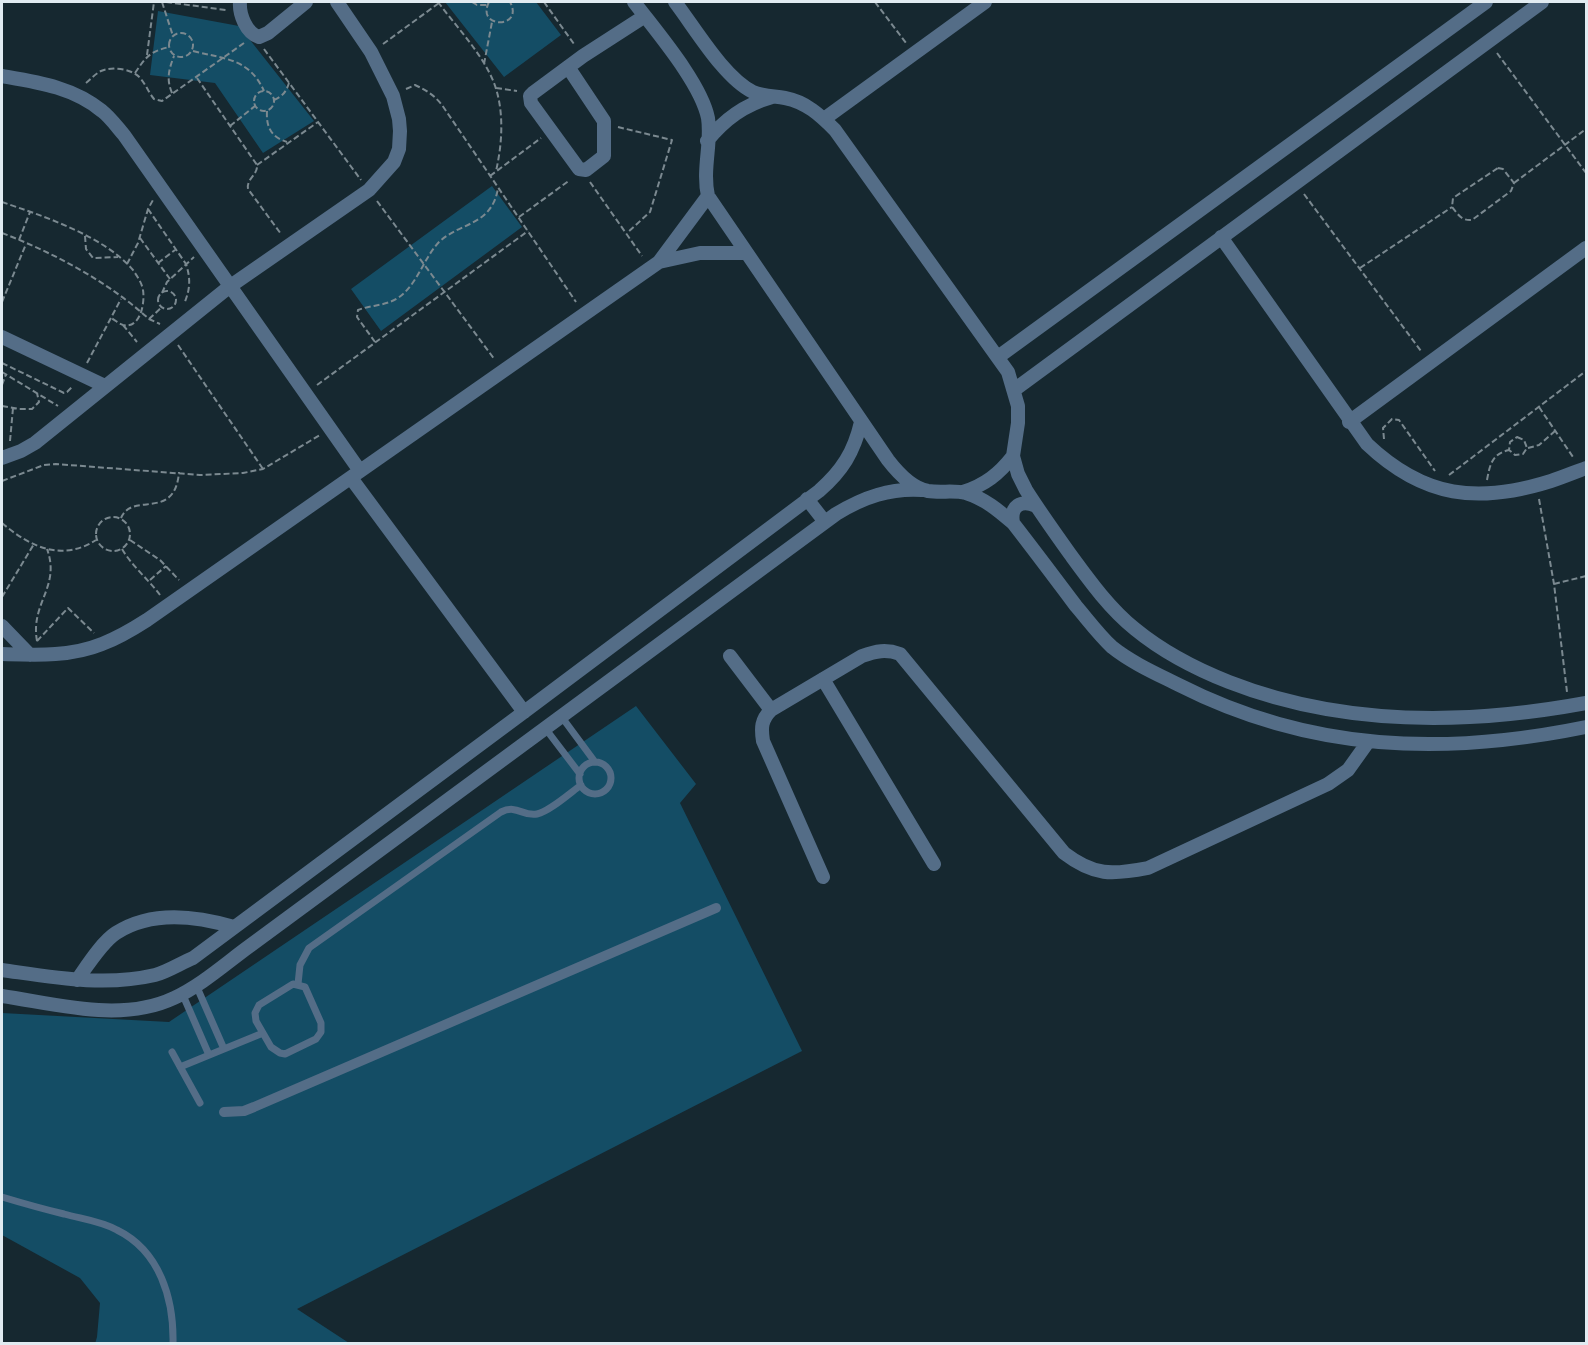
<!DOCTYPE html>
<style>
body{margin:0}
#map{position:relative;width:1588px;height:1345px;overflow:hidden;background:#162830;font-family:Helvetica,sans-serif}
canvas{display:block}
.frame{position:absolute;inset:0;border:3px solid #e1ebf1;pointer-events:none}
</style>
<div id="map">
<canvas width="1588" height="1345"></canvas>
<div class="frame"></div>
</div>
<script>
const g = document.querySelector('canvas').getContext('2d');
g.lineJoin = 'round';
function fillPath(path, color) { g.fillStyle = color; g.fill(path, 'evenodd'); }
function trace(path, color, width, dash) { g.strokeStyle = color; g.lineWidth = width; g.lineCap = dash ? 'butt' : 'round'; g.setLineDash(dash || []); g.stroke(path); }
fillPath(new Path2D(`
 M 445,2 L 536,2 L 561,35 L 504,77 Z
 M 158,11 L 239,26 L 314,121 L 263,153 L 215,83 L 150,75 Z
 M 492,186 L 522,227 L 381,331 L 351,289 Z
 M 636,706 L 696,784 L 680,803 L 802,1051 L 297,1309 L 349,1343 L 95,1344 L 97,1337 L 100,1303 L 80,1278 L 2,1235 L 2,1013 L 169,1022 Z`), '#144d65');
trace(new Path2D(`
 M 162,2 L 173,36
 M 166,2 L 226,10
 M 438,2 C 455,25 477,48 490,74 C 505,103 503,141 496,171
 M 472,2 L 477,5 L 487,5
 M 489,2 C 475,29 525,29 510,2
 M 544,2 L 574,44
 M 875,2 L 906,43
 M169 45a12 12 0 1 1 24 0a12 12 0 1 1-24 0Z
 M 383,44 L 439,3
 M 264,49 L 361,180
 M 193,51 C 224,59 249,58 264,91
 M 1497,53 L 1586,173
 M 147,55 L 154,2
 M 484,64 L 492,22
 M 135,73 C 146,57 149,52 169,47
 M 197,78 L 257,165 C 258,175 246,179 248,189 L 281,234
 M 86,83 C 91,79 95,74 101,71 C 112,66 134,69 141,79 C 146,85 149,93 154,99 L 162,101 L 244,43
 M 496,88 L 517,91
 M 406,89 L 415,85 C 426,90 434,95 442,105 L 576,302
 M254 101a10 10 0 1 1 20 0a10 10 0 1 1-20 0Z
 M 172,93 C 166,79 169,69 174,56
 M 274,100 C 283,96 286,92 289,83
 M 267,111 C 266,127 271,137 287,142
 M 230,126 L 255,106
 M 618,127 L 672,140 L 650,212 L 627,233
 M 257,165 L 318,122
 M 1498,168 L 1503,169 L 1514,183 L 1511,191 L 1472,220 C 1461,221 1458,214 1452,207 L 1453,198 Z
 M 490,176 L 541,138
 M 590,182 L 642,256
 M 1514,183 L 1586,129
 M 1304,194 L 1421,351
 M 377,201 L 495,360
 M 2,202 C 43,216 104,236 133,270 C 137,276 142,283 143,290 C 145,302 141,329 123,325 C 119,324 115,320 111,318
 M 148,209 L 186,264 C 191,279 190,290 184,304
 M 519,217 L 570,180
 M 2,233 C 54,253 107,281 149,319 L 160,324
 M 85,236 L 86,249 L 93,258 L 118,257
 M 140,238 L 170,279
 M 19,240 L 30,212
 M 158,263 L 175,250
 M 127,264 L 138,243 L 148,209 L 153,200
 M 1360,268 L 1452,207
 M158 300a9 9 0 1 1 18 0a9 9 0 1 1-18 0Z
 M 162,293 L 167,282 L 194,257
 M 2,302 L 26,244
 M 149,319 L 162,307
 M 123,325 L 137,342
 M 375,342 L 357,317 L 358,310 C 371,305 385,306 398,298 C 418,284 423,259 439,242 C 460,222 492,226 498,188
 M 178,345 L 263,469
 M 2,363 L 64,393 L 67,392 L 73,386
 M 87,363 L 121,299
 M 2,372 L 58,406
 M 2,385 L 6,374
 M 317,385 L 528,231
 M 2,406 L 19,409 L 32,409 L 39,402 L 37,393
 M 1539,407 L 1573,457
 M 1517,437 L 1524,440 L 1527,448 L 1523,454 L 1515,455 L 1509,450 L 1510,442 Z
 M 1384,439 L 1383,428 L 1392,419 L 1399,420 L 1435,471
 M 10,441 L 13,408
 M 1528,448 L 1539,445 L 1555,431
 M 1449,475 L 1586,371
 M 1487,480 C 1490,464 1492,454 1509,450
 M 2,481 L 44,465 L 56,464 L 200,475 L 243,473 L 263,469 L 320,435
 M 1539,499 L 1554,584 L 1567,692
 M96 534a17 17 0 1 1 34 0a17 17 0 1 1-34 0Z
 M 121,518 C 132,491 175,522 179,472
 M 2,523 C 30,547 62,562 96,540
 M 130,540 L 160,560 L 179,580
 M 122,549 C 132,566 148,579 160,595
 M 150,580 L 166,566
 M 1554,584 L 1586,576
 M 2,597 L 34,544
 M 37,641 C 30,603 61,587 47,549
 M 37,641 L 68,608 L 94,633`), '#7b8990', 2, [6, 3]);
trace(new Path2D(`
 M 561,716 L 595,762
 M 545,728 L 580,774
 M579 778a16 16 0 1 1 32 0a16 16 0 1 1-32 0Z
 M 293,984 L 305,987 L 321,1023 L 321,1032 L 316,1039 L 285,1054 L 280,1053 L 271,1047 L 256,1021 L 255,1013 L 259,1005 Z
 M 298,984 L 300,965 L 309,948 L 501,812 C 517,804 523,817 537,814 C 550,811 570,793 581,785
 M 196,985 L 224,1049
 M 182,993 L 209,1055
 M 172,1052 L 200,1103
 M 180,1067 L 263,1033
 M 2,1197 C 22,1203 43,1209 64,1214 C 82,1219 101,1221 117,1230 C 160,1251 174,1299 173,1344`), '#546d87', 7);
trace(new Path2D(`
 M 224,1112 L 244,1111 L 254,1107 L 716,908`), '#546d87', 10);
trace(new Path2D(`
 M 240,2 C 239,14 246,33 259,37 L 268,33 L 306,2
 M 634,2 C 656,31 701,83 708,118 C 712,143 702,169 708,196 L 888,460 C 898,473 912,488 928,491 C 941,493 954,490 966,493 C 985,499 998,510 1013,523 C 1034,550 1055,578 1076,606 C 1088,620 1099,635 1112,647 C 1132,663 1157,674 1179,685 C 1311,752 1444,756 1586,727
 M 675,2 C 695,28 724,78 753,92 C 763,96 774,96 785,98 C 806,102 820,115 835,130 L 1008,372 L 1018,406 L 1018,423 L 1013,456 L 1018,474 L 1026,490 C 1040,512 1055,533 1070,554 C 1089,580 1109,608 1135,629 C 1163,652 1196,669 1229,682 C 1344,727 1467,725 1586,703
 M 568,67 L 604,121 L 604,156 L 586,170 L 579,169 L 531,103 L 530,96 L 533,93 L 583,56 L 645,16
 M 2,76 C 37,82 73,87 102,111 C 110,117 117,127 124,135 L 360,471
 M 824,119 L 985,2
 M 707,141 C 725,119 744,105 772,97
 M 1221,237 L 1367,444 C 1424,498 1478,504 1551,481 C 1563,477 1575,472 1586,468
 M 659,262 L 700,253 L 746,253
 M 2,337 L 105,386
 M 998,357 L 1486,2
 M 1014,390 L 1542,2
 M 1349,422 L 1586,248
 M 2,458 L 21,451 L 35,443 L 229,287 L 369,190 L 394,162 L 399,149 L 400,131 L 399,119 L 393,96 L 371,52 L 337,2
 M 351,478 L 524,712
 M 963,492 C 985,485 999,474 1013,456
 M 807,499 L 825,522
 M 1013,523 C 1010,506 1021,499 1036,506
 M 2,626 L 30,655
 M 2,654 C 35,655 70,657 102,644 C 118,638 133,629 147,620 L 659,262 L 708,196
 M 730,656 L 771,710
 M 823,679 L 934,864
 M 823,877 L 763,741 C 761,728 761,720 771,710 L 862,656 C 876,651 886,649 900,654 L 1064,853 C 1094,876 1112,875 1148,868 L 1328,784 L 1348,770 L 1368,742
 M 2,970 C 52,977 104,987 155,975 C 167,972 181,963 193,958 L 524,712 L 819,491 C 842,471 854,452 861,422
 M 77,980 C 87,966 102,942 116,933 C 152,910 196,916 234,927
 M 2,996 C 57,1004 121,1023 174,998 C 202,985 226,963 251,945 L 836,514 C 864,497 890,488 922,490`), '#546d87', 14);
</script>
